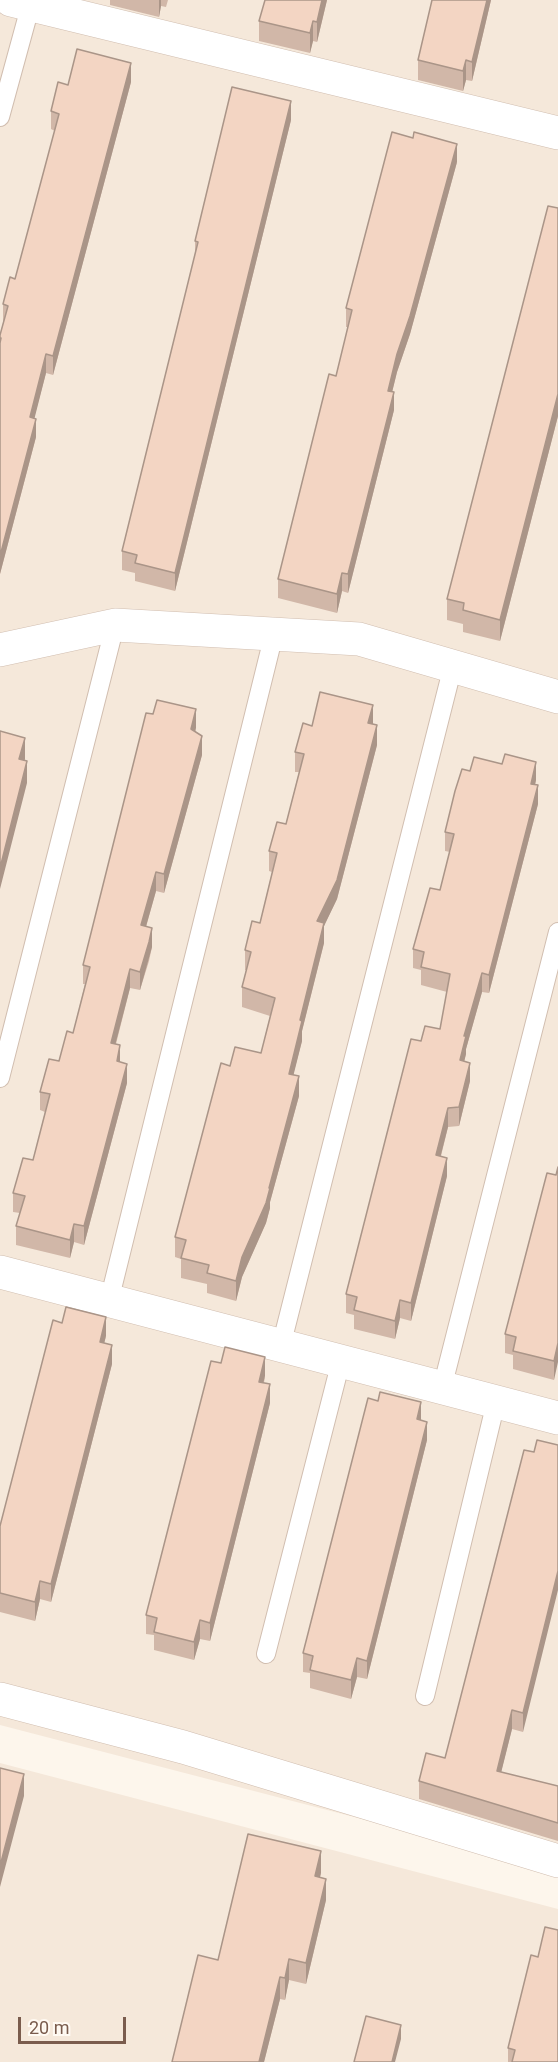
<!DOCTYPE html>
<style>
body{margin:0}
#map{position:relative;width:558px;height:2062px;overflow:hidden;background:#fdf6ec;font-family:Roboto,sans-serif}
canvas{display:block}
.scale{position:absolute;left:18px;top:2017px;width:108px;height:27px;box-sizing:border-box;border:3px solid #7a5c4d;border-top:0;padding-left:8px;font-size:18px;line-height:21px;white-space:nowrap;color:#7a5c4d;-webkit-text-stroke:4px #fffaf3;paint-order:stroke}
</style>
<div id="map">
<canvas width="558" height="2062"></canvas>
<div class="scale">20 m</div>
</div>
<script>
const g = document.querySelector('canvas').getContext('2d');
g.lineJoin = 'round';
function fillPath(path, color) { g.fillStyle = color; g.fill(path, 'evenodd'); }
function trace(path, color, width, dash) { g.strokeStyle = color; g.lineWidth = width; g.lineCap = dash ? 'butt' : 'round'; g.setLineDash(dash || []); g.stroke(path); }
fillPath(new Path2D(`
 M 0,0 L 558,0 L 558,1870 L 0,1725 Z
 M 0,1763 L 558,1909 L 558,2062 L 0,2062 Z`), '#f5e8da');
const service = new Path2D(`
 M 0,117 L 32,0
 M 0,1078 L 115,625
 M 109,1301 L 274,634
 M 281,1346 L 453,666
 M 442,1388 L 558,932
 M 266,1654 L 341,1361
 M 425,1696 L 496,1402`);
const minor = new Path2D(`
 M 11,0 L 558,133
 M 0,650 L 115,625 L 359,639 L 558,697
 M 0,1272 L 558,1418
 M 0,1699 L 183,1747 L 558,1861`);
trace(service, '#d1beb0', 20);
trace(minor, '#d1beb0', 34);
trace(service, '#fff', 18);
trace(minor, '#fff', 33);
fillPath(new Path2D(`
 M 110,0 L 168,0 L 166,7 L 161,6 L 159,17 L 110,5 Z
 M 327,0 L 317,42 L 313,41 L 310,53 L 259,41 L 259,21 Z
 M 432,0 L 491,0 L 472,81 L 466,80 L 463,91 L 418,80 L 418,60 Z
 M 131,82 L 53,375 L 46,373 L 34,418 L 36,437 L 0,574 L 0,335 L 3,323 L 3,304 L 15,279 L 55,131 L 51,129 L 51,111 L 68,85 Z
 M 291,120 L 175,591 L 135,581 L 135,573 L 122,570 L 122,551 L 195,254 L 195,241 Z
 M 457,162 L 410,334 L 397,372 L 392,392 L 394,410 L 348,593 L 342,591 L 337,613 L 278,598 L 278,579 L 336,376 L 348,327 L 346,327 L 346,308 Z
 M 558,208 L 558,416 L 500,641 L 463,632 L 463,624 L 447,620 L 447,599 Z
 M 373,724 L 377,745 L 337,899 L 324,926 L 324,943 L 302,1031 L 302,1041 L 293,1075 L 299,1096 L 270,1202 L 270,1208 L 266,1223 L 242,1277 L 236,1301 L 207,1293 L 207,1284 L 181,1278 L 181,1259 L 175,1257 L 175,1237 L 230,1066 L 261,1053 L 270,1016 L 242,1007 L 242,987 L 246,970 L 245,970 L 245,950 L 260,923 L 272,872 L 269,871 L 269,851 L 286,824 L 299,772 L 295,772 L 295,752 L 312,726 Z
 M 196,728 L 195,732 L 202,755 L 164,893 L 156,891 L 146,927 L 152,947 L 149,961 L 140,990 L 130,988 L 116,1044 L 120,1062 L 127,1083 L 84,1245 L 74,1242 L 70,1258 L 16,1245 L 16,1226 L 20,1213 L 13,1212 L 13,1193 L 33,1160 L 45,1112 L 40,1110 L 40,1092 L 59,1061 L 73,1033 L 85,984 L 83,984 L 83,965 Z
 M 470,771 L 536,780 L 535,785 L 538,804 L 489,993 L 482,992 L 466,1049 L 466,1054 L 464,1061 L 470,1081 L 459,1126 L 448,1127 L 441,1156 L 447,1176 L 411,1321 L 400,1318 L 395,1339 L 354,1329 L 354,1315 L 346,1313 L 346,1294 L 421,1041 L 440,1029 L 447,992 L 421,985 L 421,970 L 413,968 L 413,949 L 440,890 L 450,852 L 445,851 L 445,832 Z
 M 556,1175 L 554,1380 L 513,1369 L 513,1355 L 505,1353 L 505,1334 Z
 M 106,1336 L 104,1343 L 112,1364 L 51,1602 L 40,1599 L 35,1621 L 0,1612 L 0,1526 Z
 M 265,1376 L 264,1383 L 270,1403 L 210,1641 L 200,1639 L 194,1660 L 154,1650 L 154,1635 L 146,1634 L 146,1615 Z
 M 378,1401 L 421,1420 L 427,1440 L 367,1679 L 357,1677 L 351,1699 L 310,1688 L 310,1673 L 303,1672 L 303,1653 Z
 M 524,1450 L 523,1732 L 512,1729 L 501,1772 L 558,1786 L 558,1841 L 419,1799 L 419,1781 L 445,1758 Z
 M 321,1873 L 320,1877 L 326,1900 L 306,1984 L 289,1980 L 285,2000 L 280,1999 L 264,2062 L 172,2062 L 218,1960 Z
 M 538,1957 L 558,2062 L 508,2062 L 508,2048 Z`), '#d1b7a8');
fillPath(new Path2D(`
 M 159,0 L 161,0 L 161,6 L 159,17 Z
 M 322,0 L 327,0 L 317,42 L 317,22 Z
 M 487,0 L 491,0 L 472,81 L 472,62 Z
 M 313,21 L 313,41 L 310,53 L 310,33 Z
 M 466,60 L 466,80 L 463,91 L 463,71 Z
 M 131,63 L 131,82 L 53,375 L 53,356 Z
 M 291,101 L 291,120 L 175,591 L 175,573 Z
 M 457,144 L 457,162 L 410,334 L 397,372 L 388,409 L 388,391 L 397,354 Z
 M 46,354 L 46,373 L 30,436 L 30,417 Z
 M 394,392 L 394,410 L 348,593 L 348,574 Z
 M 558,394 L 558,416 L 500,641 L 500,620 Z
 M 36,419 L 36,437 L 0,574 L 0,556 Z
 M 342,573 L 342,591 L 337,613 L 337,594 Z
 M 373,705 L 373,725 L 368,723 Z
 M 196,709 L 196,728 L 191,748 L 191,729 Z
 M 377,725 L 377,745 L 337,899 L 324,926 L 324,943 L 302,1031 L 302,1041 L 289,1093 L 289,1074 L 300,1020 L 317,921 Z
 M 202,736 L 202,755 L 164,893 L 164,874 Z
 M 25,738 L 25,759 L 19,781 L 19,759 Z
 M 27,761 L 27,783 L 0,889 L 0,868 Z
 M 536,762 L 536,780 L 531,802 L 531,784 Z
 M 538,785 L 538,804 L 489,993 L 489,975 Z
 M 156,872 L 156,891 L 141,944 L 141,925 Z
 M 152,928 L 152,947 L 140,990 L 140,972 Z
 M 130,969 L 130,988 L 111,1061 L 111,1043 Z
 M 482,973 L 482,992 L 466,1049 L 466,1054 L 460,1079 L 460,1060 L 464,1036 Z
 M 120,1045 L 120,1063 L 117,1061 Z
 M 470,1063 L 470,1081 L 459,1126 L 459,1107 Z
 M 127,1064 L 127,1083 L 84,1245 L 84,1226 Z
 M 299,1076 L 299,1096 L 270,1202 L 270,1208 L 266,1223 L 242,1277 L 236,1301 L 236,1281 L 242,1257 L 269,1188 Z
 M 448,1108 L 448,1127 L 436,1174 L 436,1155 Z
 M 447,1158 L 447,1176 L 411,1321 L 411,1303 Z
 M 74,1224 L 74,1242 L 70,1258 L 70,1240 Z
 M 400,1300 L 400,1318 L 395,1339 L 395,1321 Z
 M 106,1317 L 106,1336 L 100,1360 L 100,1342 Z
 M 558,1343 L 558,1362 L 554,1380 L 554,1361 Z
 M 112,1345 L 112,1364 L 51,1602 L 51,1584 Z
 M 265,1357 L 265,1376 L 259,1400 L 259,1382 Z
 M 270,1384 L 270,1403 L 210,1641 L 210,1623 Z
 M 421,1402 L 421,1421 L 417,1419 Z
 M 427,1422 L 427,1440 L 367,1679 L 367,1661 Z
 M 558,1571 L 558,1590 L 523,1732 L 523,1713 Z
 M 40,1581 L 40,1599 L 35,1621 L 35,1602 Z
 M 200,1620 L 200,1639 L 194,1660 L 194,1642 Z
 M 357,1658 L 357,1677 L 351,1699 L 351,1680 Z
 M 512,1710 L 512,1729 L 497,1789 L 497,1771 Z
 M 24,1774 L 24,1796 L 0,1887 L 0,1866 Z
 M 321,1851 L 321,1873 L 315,1897 L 315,1876 Z
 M 326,1879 L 326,1900 L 306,1984 L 306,1963 Z
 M 289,1959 L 289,1980 L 285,2000 L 285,1978 Z
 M 280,1977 L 280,1999 L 264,2062 L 259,2062 Z
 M 401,2025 L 401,2039 L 395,2062 L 392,2062 Z`), '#aa9588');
const building = new Path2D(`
 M 265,0 L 322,0 L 317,22 L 313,21 L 310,33 L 259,21 Z
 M 432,0 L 487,0 L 472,62 L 466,60 L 463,71 L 418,60 Z
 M 77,49 L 131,63 L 53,356 L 46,354 L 30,417 L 36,419 L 0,556 L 0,343 L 1,338 L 0,338 L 0,335 L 8,306 L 3,304 L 10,277 L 15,279 L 59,114 L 51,111 L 58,82 L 68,85 Z
 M 232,87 L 291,101 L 175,573 L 135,563 L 137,555 L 122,551 L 198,242 L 195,241 Z
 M 392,132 L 413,138 L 414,132 L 457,144 L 410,316 L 397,354 L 388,391 L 394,392 L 348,574 L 342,573 L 337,594 L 278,579 L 329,374 L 336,376 L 352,310 L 346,308 Z
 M 548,206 L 558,208 L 558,394 L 500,620 L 463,610 L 464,603 L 447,599 Z
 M 320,692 L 373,705 L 368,723 L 377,725 L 337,880 L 317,921 L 324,923 L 300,1020 L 302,1021 L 289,1074 L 299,1076 L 269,1188 L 270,1188 L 266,1203 L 242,1257 L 236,1281 L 207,1273 L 209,1265 L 181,1258 L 186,1240 L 175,1237 L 221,1063 L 230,1066 L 235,1047 L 261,1053 L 275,998 L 242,987 L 251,952 L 245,950 L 252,921 L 260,923 L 277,853 L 269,851 L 277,822 L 286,824 L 304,754 L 295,752 L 303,723 L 312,726 Z
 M 157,700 L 196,709 L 191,729 L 202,736 L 164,874 L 156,872 L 141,925 L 152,928 L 149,942 L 140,972 L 130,969 L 111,1043 L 120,1045 L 117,1061 L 127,1064 L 84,1226 L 74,1224 L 70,1240 L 16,1226 L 25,1196 L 13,1193 L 23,1158 L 33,1160 L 50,1094 L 40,1092 L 49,1059 L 59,1061 L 67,1031 L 73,1033 L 90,967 L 83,965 L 146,713 L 153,714 Z
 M 0,731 L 25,738 L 19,759 L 27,761 L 0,868 Z
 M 505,754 L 536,762 L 531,784 L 538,785 L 489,975 L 482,973 L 464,1036 L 466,1036 L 460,1060 L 470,1063 L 459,1107 L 448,1108 L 436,1155 L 447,1158 L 411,1303 L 400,1300 L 395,1321 L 354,1310 L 357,1297 L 346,1294 L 411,1039 L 421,1041 L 425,1026 L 440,1029 L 450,974 L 421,967 L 424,952 L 413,949 L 430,888 L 440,890 L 454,834 L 445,832 L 455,791 L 462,769 L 470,771 L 474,757 L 502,764 Z
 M 558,1167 L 558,1343 L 554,1361 L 513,1351 L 516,1337 L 505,1334 L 547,1173 L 556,1175 Z
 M 66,1307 L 106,1317 L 100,1342 L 112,1345 L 51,1584 L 40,1581 L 35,1602 L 0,1593 L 0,1526 L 53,1320 L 62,1323 Z
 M 225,1347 L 265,1357 L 259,1382 L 270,1384 L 210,1623 L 200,1620 L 194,1642 L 154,1632 L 157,1618 L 146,1615 L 211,1361 L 221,1363 Z
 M 380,1392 L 421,1402 L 417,1419 L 427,1422 L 367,1661 L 357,1658 L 351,1680 L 310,1670 L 313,1656 L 303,1653 L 368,1398 L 378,1401 Z
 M 537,1440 L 558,1445 L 558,1571 L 523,1713 L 512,1710 L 497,1771 L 558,1786 L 558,1823 L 419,1781 L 426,1753 L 445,1758 L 524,1450 L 534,1452 Z
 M 0,1768 L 24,1774 L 0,1866 Z
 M 248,1834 L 321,1851 L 315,1876 L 326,1879 L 306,1963 L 289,1959 L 285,1978 L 280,1977 L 259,2062 L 172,2062 L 198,1955 L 218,1960 Z
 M 545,1927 L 558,1930 L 558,2062 L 512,2062 L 515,2050 L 508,2048 L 531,1955 L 538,1957 Z
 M 366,2016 L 401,2025 L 392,2062 L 354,2062 Z`);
fillPath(building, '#f3d5c3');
trace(building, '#aa9588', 1.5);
</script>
